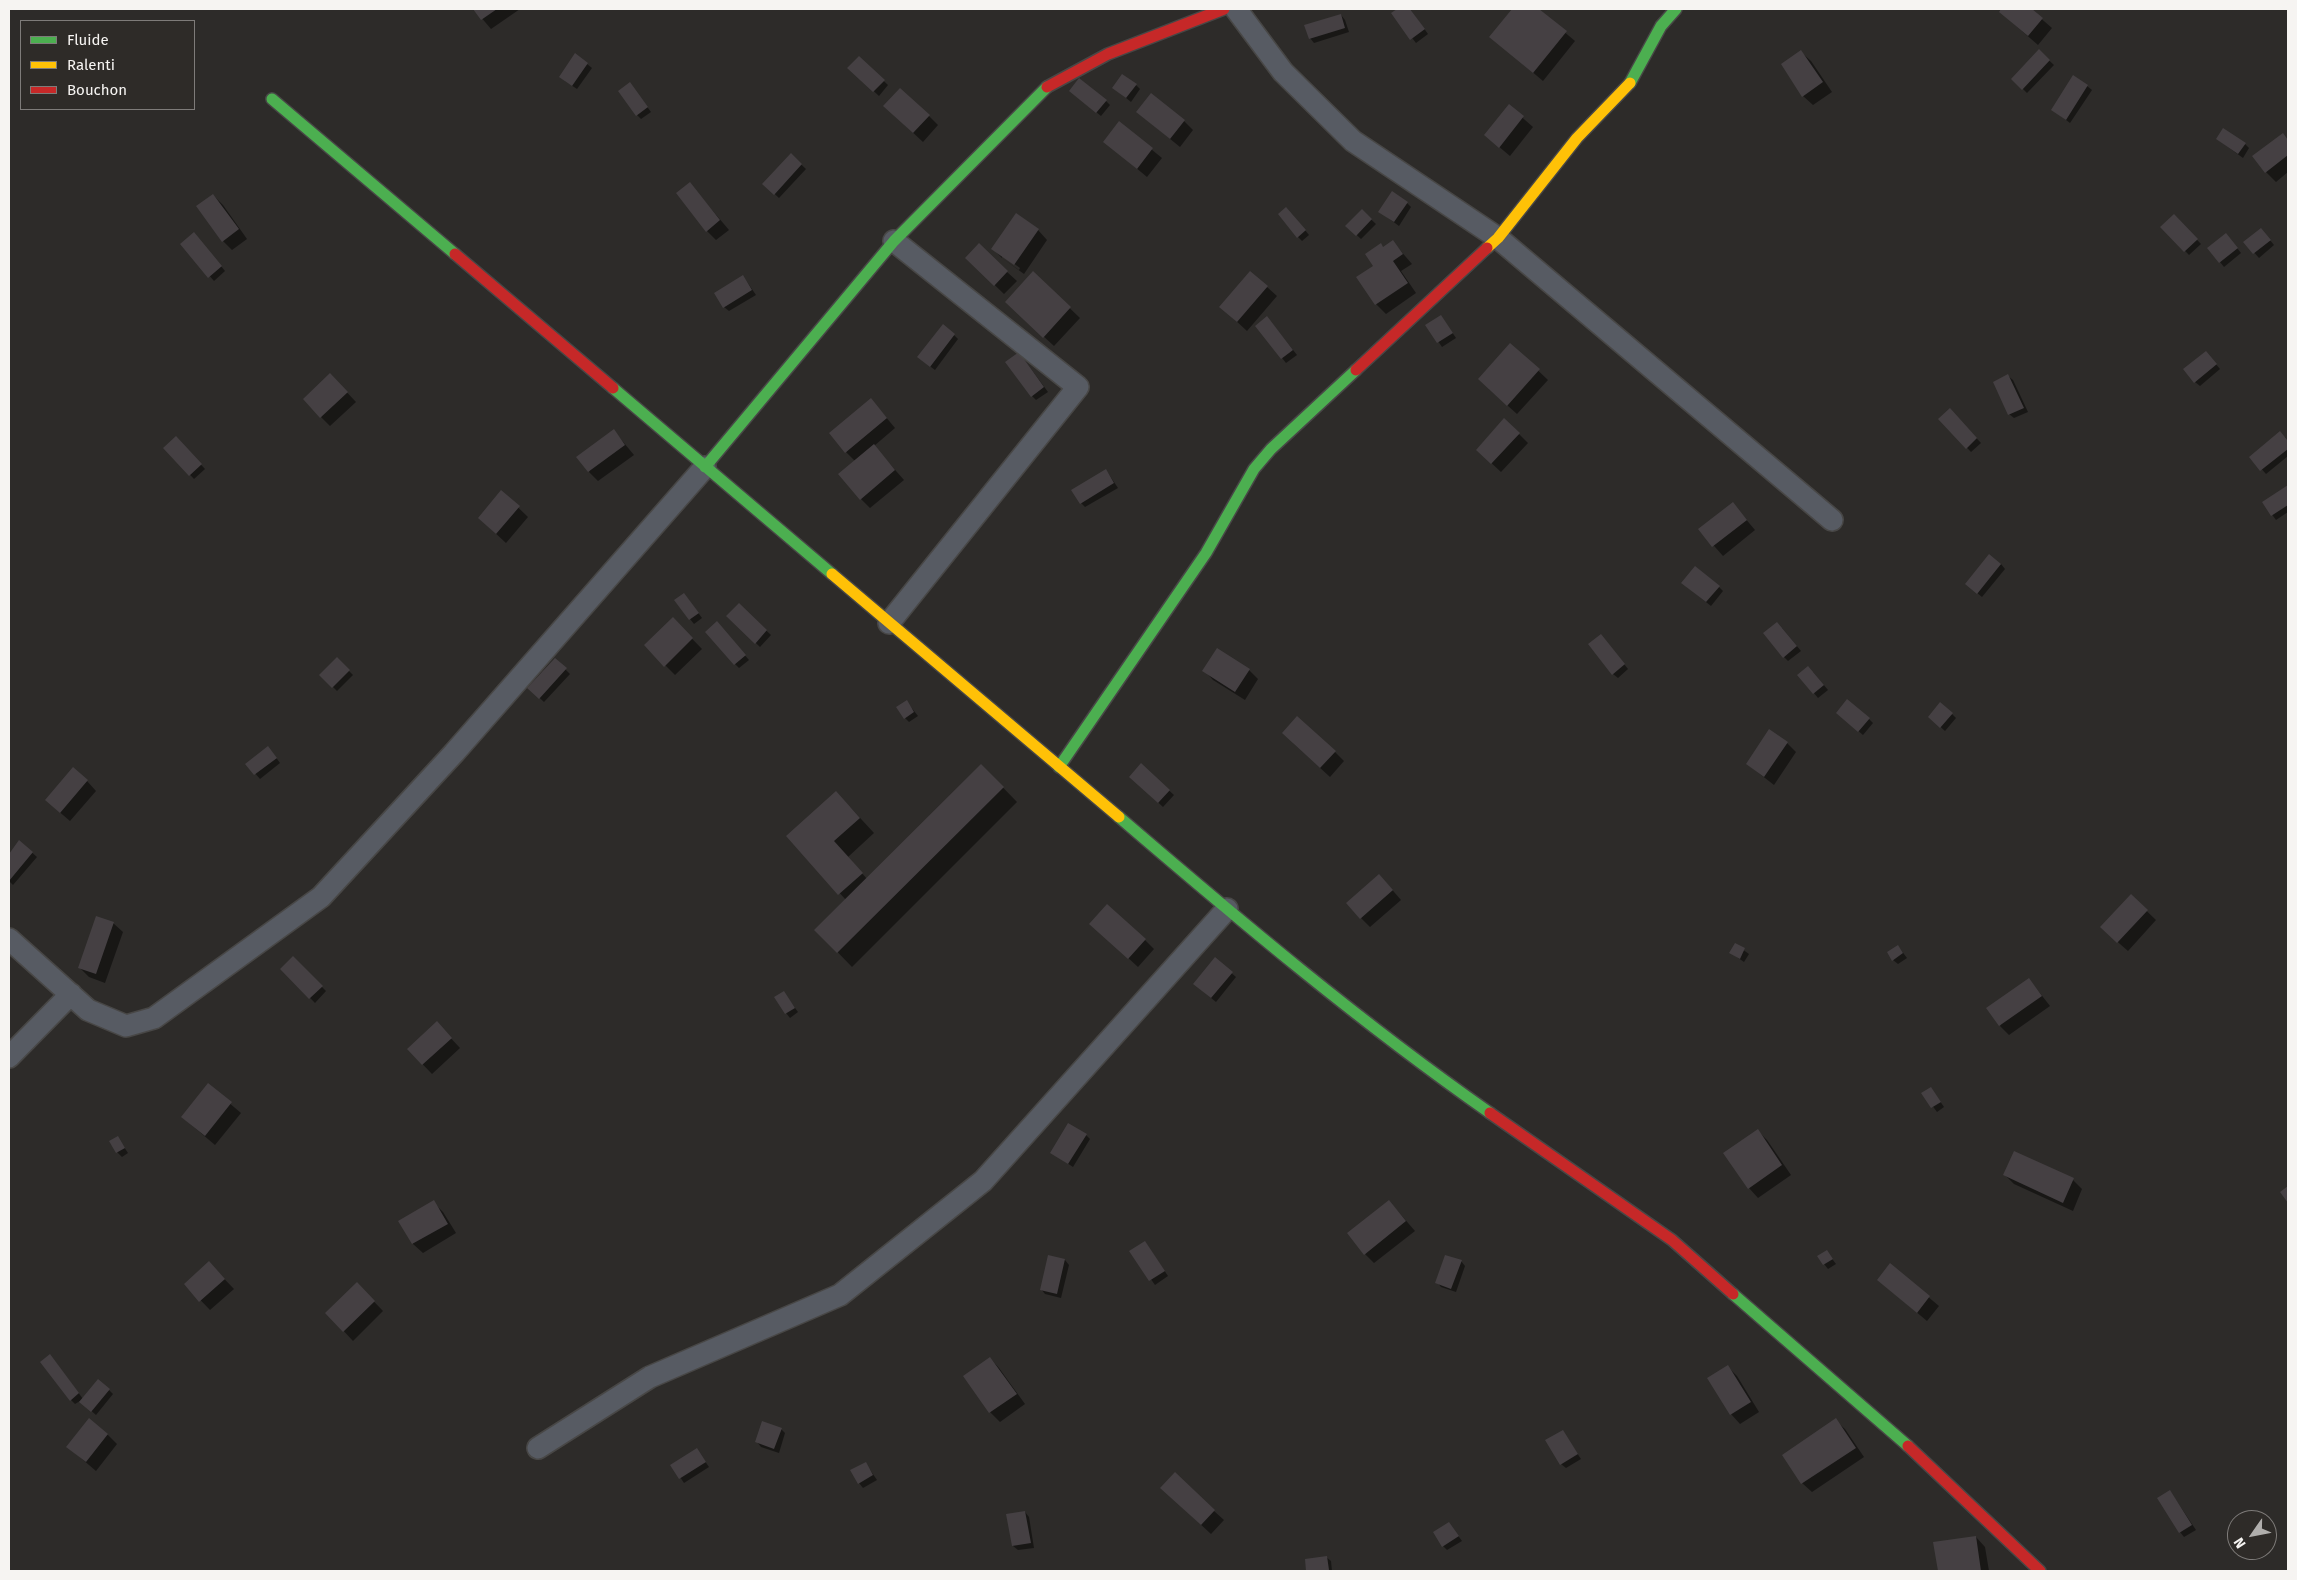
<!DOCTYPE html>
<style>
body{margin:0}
#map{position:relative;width:2297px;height:1580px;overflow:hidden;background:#2d2b29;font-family:"Fira Sans",sans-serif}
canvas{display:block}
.frame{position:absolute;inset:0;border:10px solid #f6f4f2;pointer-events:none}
.legend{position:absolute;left:20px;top:20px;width:175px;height:90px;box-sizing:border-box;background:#2e2b28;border:1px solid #7e7b79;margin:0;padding:6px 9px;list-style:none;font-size:15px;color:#f6f4f2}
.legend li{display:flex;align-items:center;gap:10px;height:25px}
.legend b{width:25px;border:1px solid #7e7b79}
.north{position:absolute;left:2227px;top:1510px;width:50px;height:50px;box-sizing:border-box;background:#2e2b28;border:1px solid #7e7b79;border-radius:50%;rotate:237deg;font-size:14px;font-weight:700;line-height:20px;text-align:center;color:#f6f4f2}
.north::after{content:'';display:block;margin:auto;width:18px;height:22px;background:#b0aeac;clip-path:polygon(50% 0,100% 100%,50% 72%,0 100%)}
</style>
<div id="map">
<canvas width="2297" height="1580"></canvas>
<div class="frame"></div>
<ul class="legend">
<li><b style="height:6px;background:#4caf50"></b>Fluide</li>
<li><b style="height:6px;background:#ffc107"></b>Ralenti</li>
<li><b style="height:6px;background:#c62828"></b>Bouchon</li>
</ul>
<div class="north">N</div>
</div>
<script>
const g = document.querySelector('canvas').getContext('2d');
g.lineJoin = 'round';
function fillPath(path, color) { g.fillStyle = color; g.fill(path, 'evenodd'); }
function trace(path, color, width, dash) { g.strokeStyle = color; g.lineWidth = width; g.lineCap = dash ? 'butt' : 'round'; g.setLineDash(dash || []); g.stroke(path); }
fillPath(new Path2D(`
 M 474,9 L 520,9 L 491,29 Z
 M 1399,9 L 1410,9 L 1428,34 L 1416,43 L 1393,13 Z
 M 1514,9 L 1537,9 L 1575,41 L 1543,81 L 1491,37 Z
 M 2003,9 L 2030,9 L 2052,28 L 2038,45 L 2000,12 Z
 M 1341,15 L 1345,20 L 1349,32 L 1314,43 L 1310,38 Z
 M 2039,51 L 2054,65 L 2027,93 L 2013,79 Z
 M 1801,52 L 1811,61 L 1832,92 L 1813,105 L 1803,96 Z
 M 859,58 L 888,85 L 879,96 L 849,68 Z
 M 587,64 L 592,68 L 577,89 L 565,81 Z
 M 630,84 L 651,112 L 641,119 L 637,115 Z
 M 1136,85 L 1140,89 L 1131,102 L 1114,88 Z
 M 2087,86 L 2092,90 L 2070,123 L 2053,110 Z
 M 1075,95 L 1106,101 L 1110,105 L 1101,116 Z
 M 1509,106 L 1533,127 L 1510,156 L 1485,135 Z
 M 1137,112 L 1184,121 L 1193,130 L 1180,147 Z
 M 894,115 L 929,116 L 938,125 L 923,142 Z
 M 1119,123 L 1162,158 L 1147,177 L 1105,142 Z
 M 2283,135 L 2288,140 L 2288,172 L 2276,182 L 2266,172 Z
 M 2217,139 L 2245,144 L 2249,148 L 2243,158 Z
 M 791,155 L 806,169 L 779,198 L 764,184 Z
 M 690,184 L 729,230 L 716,240 L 707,231 Z
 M 213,195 L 223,205 L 247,239 L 232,250 L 223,241 Z
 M 1407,203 L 1411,207 L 1399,226 L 1380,212 Z
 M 1362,211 L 1376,224 L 1361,239 L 1347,226 Z
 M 1291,213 L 1309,235 L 1302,241 L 1298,237 Z
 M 2174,216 L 2201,244 L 2189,255 L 2162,227 Z
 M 1038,230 L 1047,240 L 1024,274 L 1002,258 L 1019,270 L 1020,268 L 1002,255 L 1002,258 L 993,249 Z
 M 2265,234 L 2274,245 L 2259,258 L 2245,242 Z
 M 198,238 L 225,271 L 214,281 L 182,244 Z
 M 2230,239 L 2241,253 L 2224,267 L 2220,262 Z
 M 1393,242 L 1412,264 L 1401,271 L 1416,293 L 1386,314 L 1376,304 L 1358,278 L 1375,266 L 1383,248 Z
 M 976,267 L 1007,272 L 1017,281 L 1004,294 Z
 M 1033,273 L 1080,318 L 1054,346 L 1016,311 Z
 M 743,276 L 756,295 L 729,311 L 724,307 Z
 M 1267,287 L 1277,296 L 1247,331 L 1221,307 Z
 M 1441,316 L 1456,338 L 1442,347 L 1427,325 Z
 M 1271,322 L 1297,355 L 1286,363 L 1257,326 Z
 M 954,335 L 958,339 L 935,370 L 923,361 Z
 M 1510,344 L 1548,380 L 1517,414 L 1489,389 Z
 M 2210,357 L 2220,369 L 2200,386 L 2195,382 Z
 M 1023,358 L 1048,392 L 1036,400 L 1032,396 Z
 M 2008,376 L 2013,380 L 2028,412 L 2014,418 L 2009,414 Z
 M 340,385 L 356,402 L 330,426 L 321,417 Z
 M 880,410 L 895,428 L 874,446 L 904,480 L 870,508 L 861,499 L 855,461 L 846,452 Z
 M 1950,410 L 1981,443 L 1971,452 L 1940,419 Z
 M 614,431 L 634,455 L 598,481 L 589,472 Z
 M 1519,434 L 1528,443 L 1501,472 L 1487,459 Z
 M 2285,437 L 2288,442 L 2288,456 L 2266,474 L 2251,457 Z
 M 176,438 L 205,469 L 194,479 L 165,448 Z
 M 1106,470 L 1118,488 L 1085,507 L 1081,503 Z
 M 2288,486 L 2288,512 L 2276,520 L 2263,502 Z
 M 502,492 L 528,517 L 506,543 L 479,518 Z
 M 1733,504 L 1755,530 L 1723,556 L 1700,530 Z
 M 2001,564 L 2005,569 L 1982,597 L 1971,588 Z
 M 1687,587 L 1719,587 L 1723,591 L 1711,606 Z
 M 688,599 L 702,618 L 694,624 L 690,619 Z
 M 739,605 L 771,635 L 760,647 L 728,616 Z
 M 673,619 L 702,649 L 675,675 L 646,646 Z
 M 721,628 L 749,660 L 739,668 L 735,664 Z
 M 1782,628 L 1801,651 L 1788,661 L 1784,657 Z
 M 1605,640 L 1628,669 L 1618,678 L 1613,674 Z
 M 337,659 L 353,675 L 337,691 L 321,675 Z
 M 555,659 L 570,674 L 544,702 L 529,688 Z
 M 1204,670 L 1249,670 L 1258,679 L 1245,700 L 1213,680 Z
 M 1813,672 L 1828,690 L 1818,698 L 1799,675 Z
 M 907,702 L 918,716 L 909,722 L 905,718 Z
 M 1952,714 L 1956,718 L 1945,731 L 1934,721 Z
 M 1842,717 L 1869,719 L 1873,723 L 1863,735 Z
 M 1293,743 L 1335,752 L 1344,761 L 1330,777 Z
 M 1787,743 L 1796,752 L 1774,785 L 1747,764 Z
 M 272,752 L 280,763 L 260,779 L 247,764 Z
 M 981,765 L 1017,802 L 852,967 L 816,930 L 846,900 L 788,836 L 850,807 L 874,833 L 848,857 L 867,879 Z
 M 1141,765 L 1174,795 L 1163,807 L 1135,781 Z
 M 87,781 L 96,791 L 70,821 L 56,809 Z
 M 20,842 L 37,857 L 13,885 L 9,881 L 9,856 Z
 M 1388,885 L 1401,900 L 1370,927 L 1361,918 Z
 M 2131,896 L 2156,920 L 2128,951 L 2112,937 Z
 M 113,923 L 123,932 L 105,983 L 89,977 L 80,968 Z
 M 1101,933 L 1145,940 L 1154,949 L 1138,967 Z
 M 1735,944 L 1749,954 L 1744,962 L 1731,953 Z
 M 1898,946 L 1907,958 L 1898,964 L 1893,960 Z
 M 293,958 L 326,991 L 315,1003 L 282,969 Z
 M 1215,959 L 1236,977 L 1216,1002 L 1199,988 Z
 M 2029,979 L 2050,1006 L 2009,1035 L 2000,1026 Z
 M 784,993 L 798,1012 L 790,1018 L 786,1013 Z
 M 446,1033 L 460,1048 L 432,1074 L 408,1049 Z
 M 208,1085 L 241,1113 L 215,1145 L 182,1117 Z
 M 1931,1088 L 1944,1107 L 1937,1112 L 1923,1093 Z
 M 1758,1131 L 1767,1140 L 1791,1175 L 1758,1198 L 1749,1188 Z
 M 1086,1135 L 1090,1139 L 1073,1167 L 1052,1153 Z
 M 118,1138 L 128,1153 L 122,1157 L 117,1152 Z
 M 2005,1175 L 2073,1180 L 2082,1189 L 2073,1211 L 2014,1184 Z
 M 1389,1201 L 1415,1231 L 1374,1263 L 1365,1254 Z
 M 433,1202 L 443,1212 L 456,1233 L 423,1253 L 413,1244 L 400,1222 Z
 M 1145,1242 L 1168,1276 L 1155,1285 L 1131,1251 Z
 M 1827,1252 L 1836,1264 L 1828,1269 L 1824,1264 Z
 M 1049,1256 L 1065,1260 L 1069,1265 L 1061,1298 L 1045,1294 L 1041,1289 Z
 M 1461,1261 L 1465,1266 L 1456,1292 L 1441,1287 L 1437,1282 Z
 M 209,1263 L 234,1289 L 210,1310 L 185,1284 Z
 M 1890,1265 L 1939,1306 L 1927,1321 L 1878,1280 Z
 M 357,1284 L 383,1311 L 353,1341 L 327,1313 Z
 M 990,1358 L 999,1368 L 1025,1404 L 1000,1422 L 990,1412 L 964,1376 Z
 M 54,1360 L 83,1399 L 109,1390 L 113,1394 L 96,1415 L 80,1401 L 75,1404 L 71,1400 Z
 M 1728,1367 L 1737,1376 L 1759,1412 L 1740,1424 L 1731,1414 Z
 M 1835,1420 L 1845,1429 L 1864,1457 L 1812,1492 L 1802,1483 Z
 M 781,1429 L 785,1433 L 779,1453 L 761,1447 L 757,1442 Z
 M 1562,1431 L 1581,1459 L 1566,1468 L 1561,1464 Z
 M 107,1434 L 117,1444 L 96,1471 L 68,1447 Z
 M 697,1450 L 709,1467 L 684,1483 L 672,1465 Z
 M 866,1464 L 877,1480 L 863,1488 L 859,1483 Z
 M 2170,1491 L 2196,1530 L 2184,1537 L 2180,1532 Z
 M 1171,1497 L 1214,1511 L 1224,1520 L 1211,1534 Z
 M 1025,1512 L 1029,1517 L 1034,1548 L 1018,1550 L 1013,1546 L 1008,1515 Z
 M 1449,1523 L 1462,1541 L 1447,1550 L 1443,1546 Z
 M 1976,1537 L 1985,1547 L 1989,1571 L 1939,1571 L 1935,1543 Z
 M 1326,1557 L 1331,1561 L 1332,1571 L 1308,1571 L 1306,1560 Z`), '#0007');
fillPath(new Path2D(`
 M 473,9 L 497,9 L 481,20 Z
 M 1397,9 L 1410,9 L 1425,29 L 1410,40 L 1391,13 Z
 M 1512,9 L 1539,9 L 1567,31 L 1533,73 L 1489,37 Z
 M 2001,9 L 2032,9 L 2043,18 L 2028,36 L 1999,12 Z
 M 1341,14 L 1345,28 L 1309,39 L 1304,25 Z
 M 2039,49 L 2050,60 L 2022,90 L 2011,79 Z
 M 1801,50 L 1823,82 L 1802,97 L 1781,64 Z
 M 575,53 L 588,63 L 572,86 L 559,77 Z
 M 859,56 L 885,80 L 873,92 L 847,68 Z
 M 1122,74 L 1137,84 L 1126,98 L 1112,88 Z
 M 2073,75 L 2088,85 L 2066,120 L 2051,110 Z
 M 1079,78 L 1107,100 L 1096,113 L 1069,91 Z
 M 630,82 L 648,107 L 636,116 L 618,91 Z
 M 900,88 L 930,115 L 913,133 L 883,106 Z
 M 1151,93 L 1185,120 L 1170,139 L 1136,112 Z
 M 1509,104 L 1524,116 L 1499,148 L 1484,135 Z
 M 1119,121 L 1153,148 L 1137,169 L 1103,142 Z
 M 2223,128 L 2246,143 L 2238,154 L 2216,139 Z
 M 2283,133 L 2288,140 L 2288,155 L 2265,173 L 2252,156 Z
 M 791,153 L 802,164 L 774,195 L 762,184 Z
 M 690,182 L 720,220 L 706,232 L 676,193 Z
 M 1392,191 L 1408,202 L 1394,222 L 1378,212 Z
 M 213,194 L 239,229 L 222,242 L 196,206 Z
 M 1286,207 L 1306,230 L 1297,238 L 1278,214 Z
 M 1362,209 L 1372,219 L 1356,236 L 1345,226 Z
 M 1016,213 L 1039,229 L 1014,265 L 991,249 Z
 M 2174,214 L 2198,239 L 2184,252 L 2160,227 Z
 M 2261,228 L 2271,240 L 2253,254 L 2243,242 Z
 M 194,232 L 222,266 L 208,278 L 180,244 Z
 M 2226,233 L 2238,248 L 2219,263 L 2207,248 Z
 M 1393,240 L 1403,254 L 1393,261 L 1408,283 L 1375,305 L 1356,277 L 1373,266 L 1365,254 L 1381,243 L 1383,247 Z
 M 979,243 L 1008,271 L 994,286 L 965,258 Z
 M 1033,271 L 1071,307 L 1043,338 L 1005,302 Z
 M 1250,271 L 1268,286 L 1237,322 L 1219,307 Z
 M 743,275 L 752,290 L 723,308 L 714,293 Z
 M 1441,315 L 1453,333 L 1437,343 L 1425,325 Z
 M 1267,316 L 1293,350 L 1281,359 L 1255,326 Z
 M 943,324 L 955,334 L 930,367 L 917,357 Z
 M 1510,343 L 1540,369 L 1507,406 L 1478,379 Z
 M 2206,351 L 2217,364 L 2194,383 L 2183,369 Z
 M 1019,352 L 1044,387 L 1031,397 L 1005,362 Z
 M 330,373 L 348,392 L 320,418 L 303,399 Z
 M 2008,374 L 2024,408 L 2008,415 L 1993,382 Z
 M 871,398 L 887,418 L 845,453 L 829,433 Z
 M 1950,408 L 1977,438 L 1966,449 L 1938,419 Z
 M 1504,418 L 1520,433 L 1491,464 L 1476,450 Z
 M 614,429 L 625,445 L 588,472 L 576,457 Z
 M 2280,431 L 2288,441 L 2288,449 L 2260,471 L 2249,457 Z
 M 176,436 L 202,464 L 189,476 L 163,448 Z
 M 874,444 L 895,470 L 860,500 L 838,474 Z
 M 1106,469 L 1114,483 L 1080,504 L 1071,490 Z
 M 2288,485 L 2288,505 L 2271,516 L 2262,502 Z
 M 501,490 L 520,506 L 496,534 L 478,518 Z
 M 1733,502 L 1747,520 L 1712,547 L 1698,529 Z
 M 1989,554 L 2001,564 L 1977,594 L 1965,584 Z
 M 1695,566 L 1720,586 L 1706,602 L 1681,583 Z
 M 684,593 L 699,613 L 689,620 L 674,600 Z
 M 739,603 L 767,630 L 755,644 L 726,616 Z
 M 673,617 L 693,638 L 664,667 L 644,645 Z
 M 717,621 L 746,655 L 734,665 L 705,632 Z
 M 1777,622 L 1797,646 L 1783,658 L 1763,633 Z
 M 1601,634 L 1625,664 L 1612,675 L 1588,644 Z
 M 1217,648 L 1250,669 L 1235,692 L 1202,671 Z
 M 337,657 L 350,670 L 332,688 L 319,675 Z
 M 555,658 L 567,668 L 539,699 L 527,688 Z
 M 1808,666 L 1824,685 L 1813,694 L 1797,675 Z
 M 1847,699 L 1870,718 L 1858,732 L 1836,713 Z
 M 907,700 L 914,712 L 904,719 L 896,707 Z
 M 1940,702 L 1953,713 L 1940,728 L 1928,717 Z
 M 1297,716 L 1336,751 L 1320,768 L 1282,733 Z
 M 1769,729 L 1788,742 L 1764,777 L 1746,764 Z
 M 268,746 L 277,758 L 254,775 L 245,764 Z
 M 1141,763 L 1170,790 L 1158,803 L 1129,777 Z
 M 981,764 L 1004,787 L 837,953 L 814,930 Z
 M 73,767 L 88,780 L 60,813 L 45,800 Z
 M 836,791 L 860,818 L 834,841 L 863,873 L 838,895 L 786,836 Z
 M 19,840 L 33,852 L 9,881 L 9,854 Z
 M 1379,874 L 1393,890 L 1360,919 L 1346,903 Z
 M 2131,894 L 2148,910 L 2117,943 L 2100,927 Z
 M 1107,904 L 1146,939 L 1128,959 L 1089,924 Z
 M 96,916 L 114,922 L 96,974 L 78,968 Z
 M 1735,943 L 1745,948 L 1740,959 L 1729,953 Z
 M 1898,945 L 1903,953 L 1892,961 L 1887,952 Z
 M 293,956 L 323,986 L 309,999 L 280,969 Z
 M 1215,957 L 1233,972 L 1211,998 L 1193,984 Z
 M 2029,978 L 2042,996 L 1999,1026 L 1986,1008 Z
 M 784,991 L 795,1008 L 785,1014 L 774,997 Z
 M 437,1021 L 452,1038 L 422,1065 L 407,1049 Z
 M 208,1083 L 232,1102 L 205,1136 L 181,1117 Z
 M 1931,1087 L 1941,1102 L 1931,1108 L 1921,1093 Z
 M 1068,1123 L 1087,1134 L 1068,1164 L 1050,1153 Z
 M 1758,1129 L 1782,1165 L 1748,1189 L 1723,1153 Z
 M 118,1136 L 125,1148 L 116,1153 L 109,1141 Z
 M 2014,1151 L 2074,1178 L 2063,1203 L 2003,1175 Z
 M 2288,1186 L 2288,1203 L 2280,1192 Z
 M 434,1200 L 448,1224 L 412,1244 L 398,1221 Z
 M 1389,1200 L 1406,1221 L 1364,1255 L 1347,1233 Z
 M 1145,1241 L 1165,1271 L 1149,1281 L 1129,1251 Z
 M 1827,1250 L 1833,1259 L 1823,1265 L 1817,1256 Z
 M 1048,1255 L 1065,1259 L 1057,1294 L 1040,1290 Z
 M 1445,1255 L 1462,1260 L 1451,1289 L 1435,1283 Z
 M 209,1261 L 225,1279 L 199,1302 L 184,1284 Z
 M 1890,1263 L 1930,1296 L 1917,1313 L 1877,1280 Z
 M 357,1282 L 375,1301 L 343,1332 L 325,1313 Z
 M 50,1354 L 79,1393 L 70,1401 L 40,1362 Z
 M 990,1357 L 1017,1394 L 989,1413 L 963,1376 Z
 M 1728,1365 L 1751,1402 L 1730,1415 L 1707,1378 Z
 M 98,1379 L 110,1389 L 91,1412 L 79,1402 Z
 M 89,1418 L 108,1434 L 86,1462 L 66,1447 Z
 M 1836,1418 L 1856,1448 L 1801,1484 L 1782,1455 Z
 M 762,1421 L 782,1428 L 774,1449 L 755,1442 Z
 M 1563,1430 L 1578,1454 L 1560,1465 L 1545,1440 Z
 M 697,1448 L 706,1462 L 679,1479 L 670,1465 Z
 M 866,1462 L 873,1475 L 858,1484 L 850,1470 Z
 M 1175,1472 L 1215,1510 L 1201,1525 L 1160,1488 Z
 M 2170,1490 L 2192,1525 L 2179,1533 L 2157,1498 Z
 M 1025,1511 L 1031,1543 L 1012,1546 L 1006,1514 Z
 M 1449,1522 L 1459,1536 L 1442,1547 L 1433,1532 Z
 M 1976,1536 L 1981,1571 L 1938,1571 L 1933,1542 Z
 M 1327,1556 L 1329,1570 L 1306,1571 L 1305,1559 Z`), '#454043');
const street = new Path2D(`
 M 1236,9 L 1283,72 L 1353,141 L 1498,238 L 1832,520
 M 889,623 L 1078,387 L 894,241
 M 9,939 L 88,1010 L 126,1026 L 154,1018 L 321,897 L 454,753 L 705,467
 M 9,1057 L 71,994
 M 538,1448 L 650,1377 L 840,1295 L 983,1181 L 1227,909`);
const fast = new Path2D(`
 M 1630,83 L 1661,26 L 1676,9
 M 272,99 L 455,254
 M 613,388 L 832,574
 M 705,467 L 894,241 L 1047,87
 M 1059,767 L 1206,553 L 1254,469 L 1271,449 L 1356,370
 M 1119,817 C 1239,920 1360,1022 1490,1113
 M 1733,1294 L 1908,1446`);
const slow = new Path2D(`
 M 1487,248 L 1498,238 L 1577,138 L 1630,83
 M 832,574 L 1119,817`);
const jam = new Path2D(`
 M 1047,87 L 1108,54 L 1224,9
 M 455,254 L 613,388
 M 1356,370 L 1487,248
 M 1490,1113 L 1672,1240 L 1733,1294
 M 1908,1446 L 2040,1571`);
trace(street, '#484746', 24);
trace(fast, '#484746', 14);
trace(slow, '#484746', 14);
trace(jam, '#484746', 14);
trace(street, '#575b63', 21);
trace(fast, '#4caf50', 11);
trace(slow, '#ffc107', 11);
trace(jam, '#c62828', 11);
</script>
